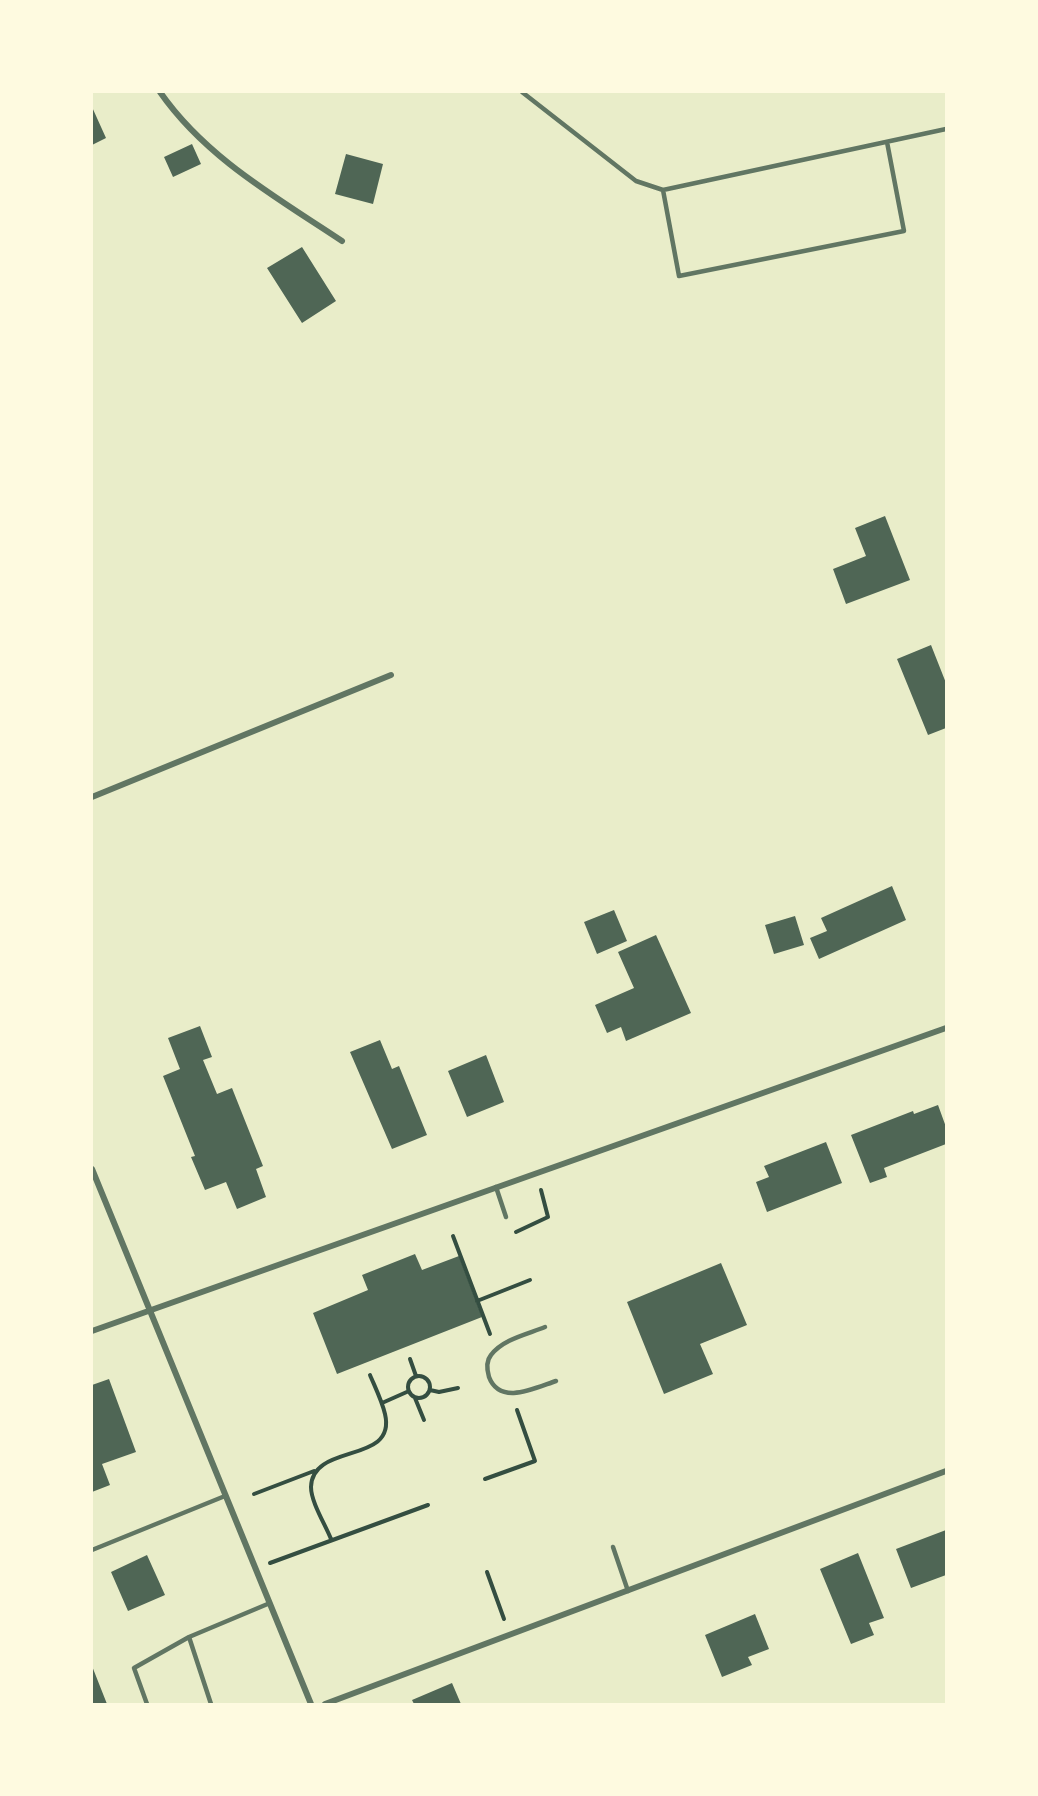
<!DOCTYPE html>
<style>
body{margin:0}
#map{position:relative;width:1038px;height:1796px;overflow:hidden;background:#e9edc9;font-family:"PT Sans Narrow",sans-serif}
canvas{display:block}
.frame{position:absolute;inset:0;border:93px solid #fefae0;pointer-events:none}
</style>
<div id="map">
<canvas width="1038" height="1796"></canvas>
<div class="frame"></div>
</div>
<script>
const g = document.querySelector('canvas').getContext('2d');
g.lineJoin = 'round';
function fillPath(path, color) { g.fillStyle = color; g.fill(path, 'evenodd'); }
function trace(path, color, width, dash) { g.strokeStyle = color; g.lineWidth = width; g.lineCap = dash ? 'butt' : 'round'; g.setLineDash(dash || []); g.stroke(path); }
fillPath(new Path2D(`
 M 92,107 L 106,138 L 92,145 Z
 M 192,144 L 201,164 L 173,177 L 164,157 Z
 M 346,154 L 383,164 L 373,204 L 335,194 Z
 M 302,247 L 336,301 L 302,323 L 267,268 Z
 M 885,516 L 910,580 L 846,604 L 833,569 L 866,556 L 855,528 Z
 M 931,645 L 946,683 L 946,728 L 928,735 L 897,659 Z
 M 892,886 L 906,920 L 819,959 L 810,938 L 827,931 L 821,918 Z
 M 614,910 L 627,941 L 597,954 L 584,922 Z
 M 795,916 L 804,945 L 774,954 L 765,925 Z
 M 656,935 L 691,1013 L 626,1041 L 621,1027 L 607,1033 L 595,1005 L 634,988 L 618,952 Z
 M 200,1026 L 212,1057 L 203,1060 L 217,1094 L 232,1088 L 263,1166 L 256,1169 L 266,1197 L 237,1209 L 226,1182 L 205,1190 L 191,1157 L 195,1156 L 163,1076 L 180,1069 L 168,1038 Z
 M 380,1040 L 392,1069 L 399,1066 L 427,1135 L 392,1149 L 350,1052 Z
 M 486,1055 L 504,1102 L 467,1117 L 448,1071 Z
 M 938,1105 L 946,1127 L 946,1144 L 884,1168 L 887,1177 L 870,1183 L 851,1135 L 913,1111 L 914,1114 Z
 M 826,1142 L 842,1183 L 767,1212 L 756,1182 L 769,1177 L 764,1166 Z
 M 415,1254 L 422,1270 L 459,1256 L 482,1317 L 337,1374 L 313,1313 L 368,1290 L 362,1275 Z
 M 721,1263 L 747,1325 L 700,1344 L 713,1374 L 664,1394 L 627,1302 Z
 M 109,1379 L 136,1452 L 102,1464 L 110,1485 L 92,1492 L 92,1385 Z
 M 946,1530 L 946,1575 L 911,1588 L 896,1549 Z
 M 858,1553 L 884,1618 L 869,1623 L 874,1635 L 851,1644 L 820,1569 Z
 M 147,1555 L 165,1595 L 128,1611 L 111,1572 Z
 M 755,1614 L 769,1649 L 748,1657 L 752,1665 L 722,1677 L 705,1635 Z
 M 92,1666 L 107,1704 L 92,1704 Z
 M 452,1683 L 461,1704 L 414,1704 L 412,1700 Z`), '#4f6655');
trace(new Path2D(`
 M 516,1232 L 548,1217 L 541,1190
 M 453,1236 L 490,1334
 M 477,1301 L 530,1280
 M 410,1359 L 416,1376
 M408 1387a11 11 0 1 1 22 0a11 11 0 1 1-22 0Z
 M 430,1390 L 439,1392 L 458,1388
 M 415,1398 L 424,1420
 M 382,1403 L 409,1391
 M 485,1479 L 535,1461 L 517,1410
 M 254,1494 L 314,1471
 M 331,1539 C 325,1524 311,1502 311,1487 C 312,1442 397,1465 385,1414 C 382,1401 375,1387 370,1375
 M 270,1563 L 428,1505
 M 487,1572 L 504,1619`), '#344e41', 4);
trace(new Path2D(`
 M 522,92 L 636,181 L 663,190 L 946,129
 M 663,190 L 679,276 L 904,231 L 887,142
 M 496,1187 L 506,1217
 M 545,1327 C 528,1334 503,1339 491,1355 C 486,1361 487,1370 489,1377 C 500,1406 535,1388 556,1381
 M 613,1547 L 628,1591
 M 92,1550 L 225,1496
 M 147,1704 L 134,1668 L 189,1637
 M 211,1704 L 189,1637 L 270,1603`), '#617663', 4.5);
trace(new Path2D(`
 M 160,92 C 206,158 276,197 342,241
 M 92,797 L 391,675
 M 92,1169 L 311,1704
 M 92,1331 L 946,1028
 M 325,1704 L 946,1471`), '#617663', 6);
</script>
